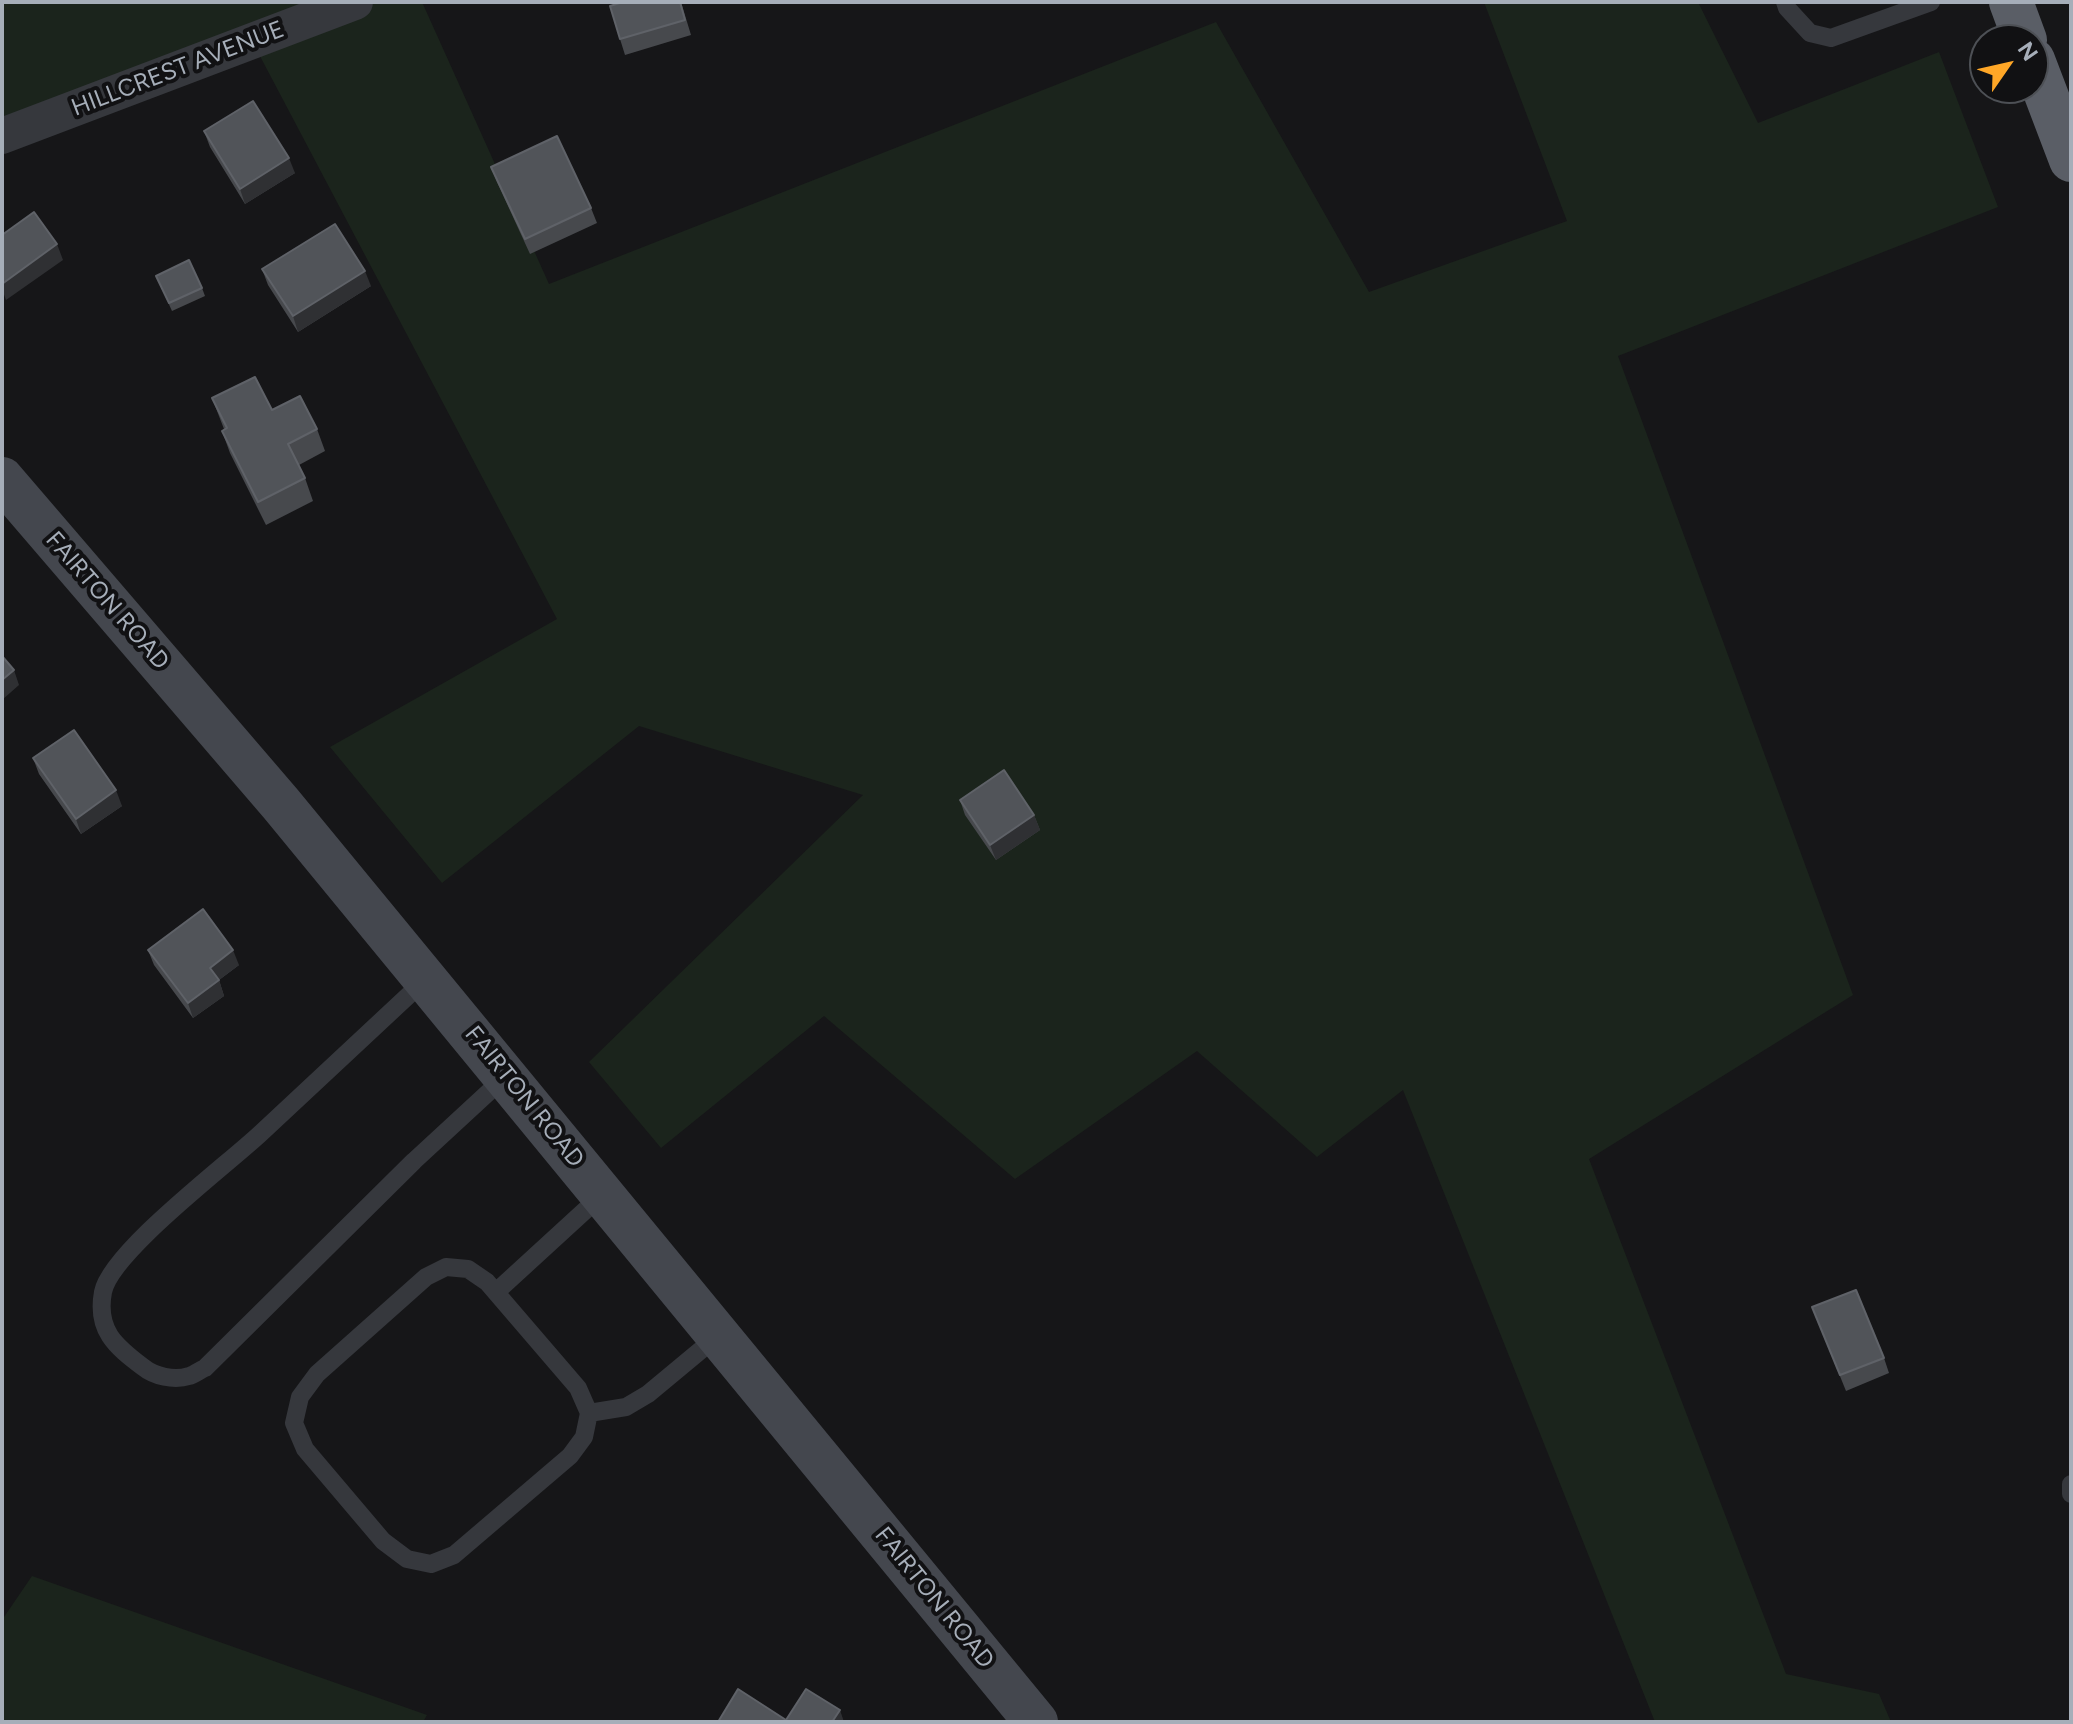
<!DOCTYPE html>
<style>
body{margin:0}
#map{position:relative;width:2073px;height:1724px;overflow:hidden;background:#161618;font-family:Figtree,sans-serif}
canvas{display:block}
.frame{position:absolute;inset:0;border:4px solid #a6aeb9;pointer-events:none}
.north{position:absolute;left:1969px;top:24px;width:80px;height:80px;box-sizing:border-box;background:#111113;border:2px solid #4d5055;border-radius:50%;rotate:56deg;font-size:22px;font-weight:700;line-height:32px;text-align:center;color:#a6aeb9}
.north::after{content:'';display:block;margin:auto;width:28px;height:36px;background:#ffa727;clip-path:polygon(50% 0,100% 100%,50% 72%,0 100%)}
</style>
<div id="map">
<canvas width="2073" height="1724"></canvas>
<div class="frame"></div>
<div class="north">N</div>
</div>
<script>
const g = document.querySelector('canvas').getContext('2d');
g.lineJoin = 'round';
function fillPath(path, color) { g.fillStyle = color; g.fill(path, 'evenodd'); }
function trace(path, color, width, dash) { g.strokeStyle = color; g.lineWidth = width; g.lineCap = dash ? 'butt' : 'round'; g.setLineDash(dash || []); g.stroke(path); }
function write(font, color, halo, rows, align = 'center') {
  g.font = font + ' Figtree,sans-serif'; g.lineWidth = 8; g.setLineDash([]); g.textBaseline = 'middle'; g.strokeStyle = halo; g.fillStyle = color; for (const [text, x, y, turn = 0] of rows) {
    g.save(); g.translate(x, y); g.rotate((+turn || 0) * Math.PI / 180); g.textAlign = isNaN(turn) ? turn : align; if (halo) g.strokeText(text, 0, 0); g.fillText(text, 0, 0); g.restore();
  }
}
fillPath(new Path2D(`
 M 2,2 L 422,2 L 549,284 L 1216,22 L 1369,292 L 1567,221 L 1484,2 L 1698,2 L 1758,123 L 1939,52 L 1998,207 L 1618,356 L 1853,995 L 1589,1159 L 1786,1674 L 1879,1694 L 1891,1722 L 1655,1722 L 1403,1090 L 1317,1157 L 1197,1051 L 1015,1179 L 824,1016 L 661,1148 L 589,1062 L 863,795 L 639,726 L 442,883 L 330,747 L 557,619 L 252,41 L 2,135 Z
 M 32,1576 L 427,1715 L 423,1722 L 2,1722 L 2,1620 Z`), '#1b241c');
trace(new Path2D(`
 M 1785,2 L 1787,8 L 1810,33 L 1831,38 L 1931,2
 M 426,979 C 371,1030 316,1082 261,1133 C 227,1165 111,1252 103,1292 C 96,1330 115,1346 143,1367 C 154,1376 174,1381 189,1376 C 194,1375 200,1370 205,1368 L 414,1161 L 505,1077
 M 446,1267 L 468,1269 L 487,1282 L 578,1388 L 589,1413 L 584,1437 L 570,1456 L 454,1555 L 431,1564 L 407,1559 L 383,1541 L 305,1449 L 294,1423 L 300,1397 L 317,1374 L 426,1277 Z
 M 496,1292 L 603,1194
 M 589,1413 L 626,1407 L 648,1394 L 719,1335
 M 2071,1484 L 2071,1494`), '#36383d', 18);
trace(new Path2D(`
 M 2,136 L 355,2`), '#36383d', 36);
trace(new Path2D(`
 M 2,479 L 281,804 L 1036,1722`), '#44474e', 44);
trace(new Path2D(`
 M 2011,2 L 2025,40
 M 2033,60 L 2071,160`), '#5a5e66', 44);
fillPath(new Path2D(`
 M 623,2 L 681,2 L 691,35 L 625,55 L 620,39 Z
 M 204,131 L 295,173 L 245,204 L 210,147 Z
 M 491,167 L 591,208 L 597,223 L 530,254 L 497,182 Z
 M 262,269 L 371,286 L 298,332 L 268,285 Z
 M 156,276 L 202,288 L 205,296 L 172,311 Z
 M 212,398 L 272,410 L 317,429 L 325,451 L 299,465 L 305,478 L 313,501 L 266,525 L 230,453 L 222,431 L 224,429 Z
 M 33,758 L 122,806 L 81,834 L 39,774 Z
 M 960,800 L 1034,815 L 1040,830 L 996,860 L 965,815 Z
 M 148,950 L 239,965 L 219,980 L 224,996 L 193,1018 L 154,965 Z
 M 1812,1307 L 1884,1358 L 1889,1373 L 1846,1391 Z`), '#47494d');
fillPath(new Path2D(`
 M 289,158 L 295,173 L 245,204 L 240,189 Z
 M 57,244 L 63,260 L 6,300 L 2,289 L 2,284 Z
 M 365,271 L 371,286 L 298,332 L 293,316 Z
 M 14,670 L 19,685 L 2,700 L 2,680 Z
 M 116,790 L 122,806 L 81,834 L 76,819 Z
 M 1034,815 L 1040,830 L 996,860 L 990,845 Z
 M 233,950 L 239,965 L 219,980 L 224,996 L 193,1018 L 188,1003 L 210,968 Z
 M 840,1710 L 844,1722 L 832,1722 Z`), '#2f3033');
const building = new Path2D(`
 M 623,2 L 680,2 L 685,20 L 620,39 L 610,6 Z
 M 253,101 L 289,158 L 240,189 L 204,131 Z
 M 557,136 L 591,208 L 525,239 L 491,167 Z
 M 34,212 L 57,244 L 2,284 L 2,235 Z
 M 335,224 L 365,271 L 293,316 L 262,269 Z
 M 189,260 L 202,288 L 169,303 L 156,276 Z
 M 255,377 L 272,410 L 300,396 L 317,429 L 288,444 L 305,478 L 258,502 L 222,431 L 227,428 L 212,398 Z
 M 2,656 L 14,670 L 2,680 Z
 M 74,730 L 116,790 L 76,819 L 33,758 Z
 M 1004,770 L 1034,815 L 990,845 L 960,800 Z
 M 203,909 L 233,950 L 210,968 L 219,980 L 188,1003 L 148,950 Z
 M 1856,1290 L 1884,1358 L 1840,1375 L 1812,1307 Z
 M 738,1689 L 786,1720 L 806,1689 L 840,1710 L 832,1722 L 718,1722 Z`);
fillPath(building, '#515459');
trace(building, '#5f6268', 2);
write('24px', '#a6aeb9', '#111113', [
 ["HILLCREST AVENUE",178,69,-21],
 ["FAIRTON ROAD",107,601,49],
 ["FAIRTON ROAD",524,1097,51],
 ["FAIRTON ROAD",934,1598,51]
]);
</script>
